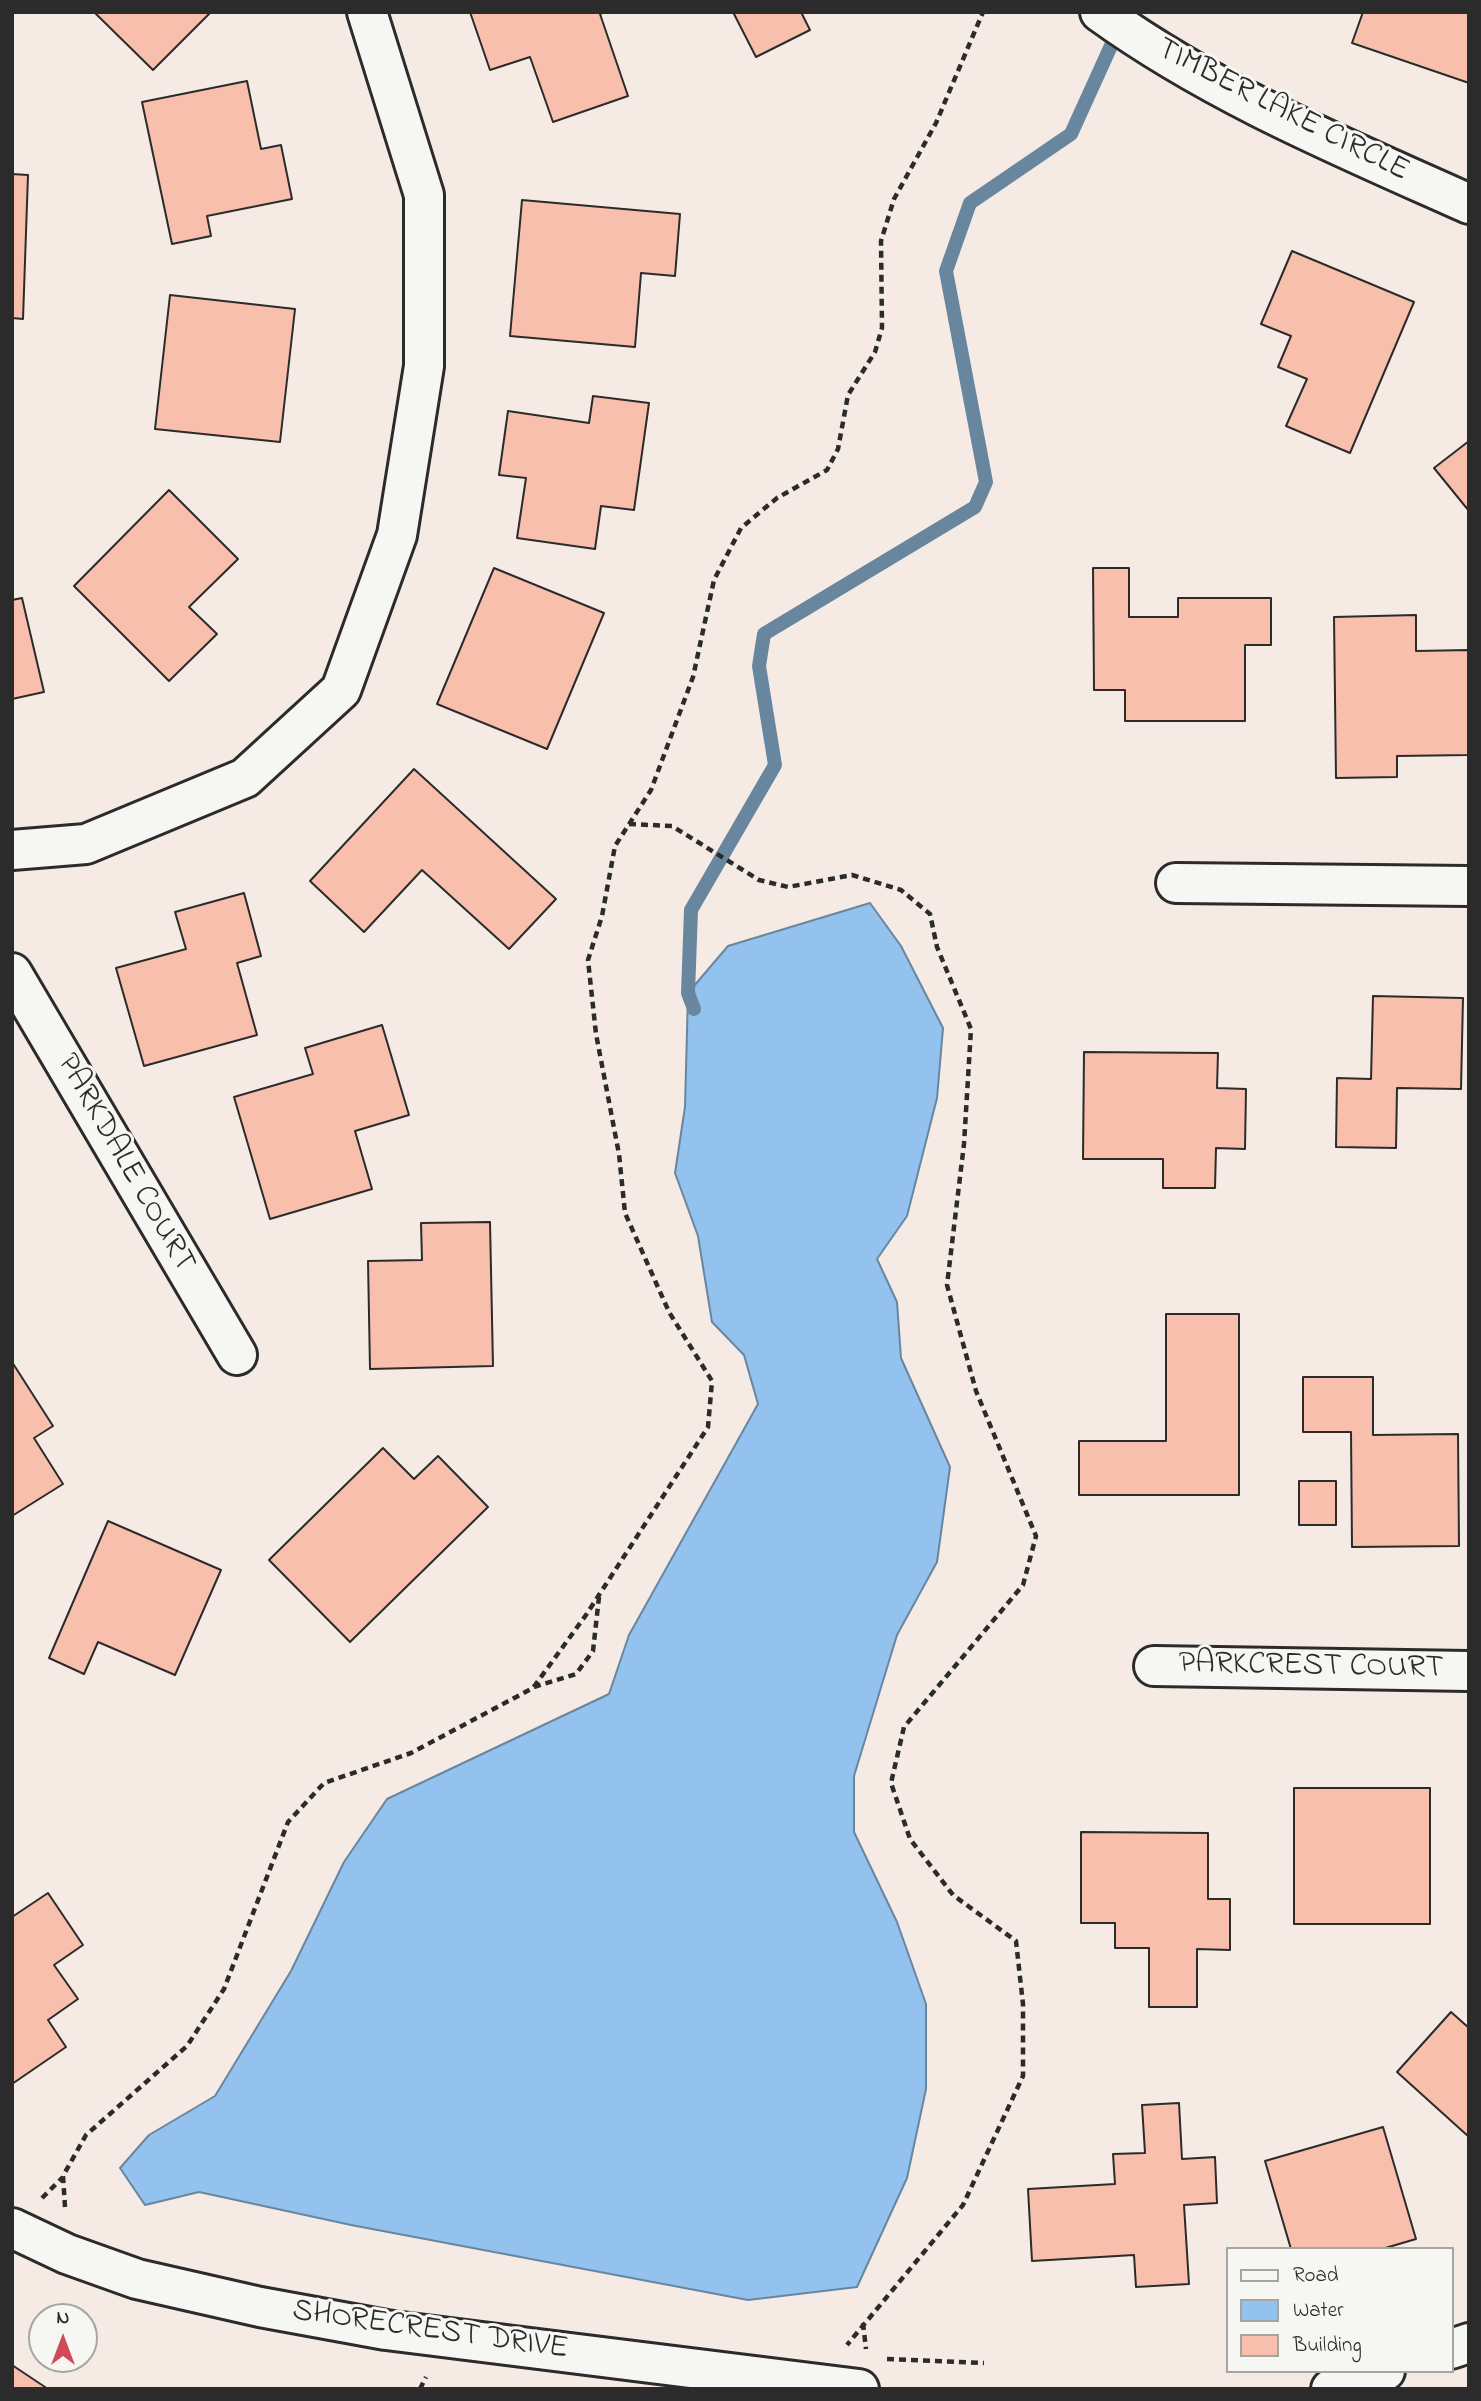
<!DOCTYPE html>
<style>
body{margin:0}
#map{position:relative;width:1481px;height:2401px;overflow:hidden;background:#f6ebe4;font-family:"Indie Flower",sans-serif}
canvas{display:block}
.frame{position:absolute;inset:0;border:14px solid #2b2b2b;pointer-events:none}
.legend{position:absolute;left:1226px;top:2247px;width:228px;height:126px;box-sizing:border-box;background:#f6f6f2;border:2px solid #a5a5a2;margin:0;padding:9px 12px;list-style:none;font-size:21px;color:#2b2b2b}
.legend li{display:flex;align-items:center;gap:14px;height:35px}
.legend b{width:35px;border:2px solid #a5a5a2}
.north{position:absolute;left:28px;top:2303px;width:70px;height:70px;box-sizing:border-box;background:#f6f6f2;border:2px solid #a5a5a2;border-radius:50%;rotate:0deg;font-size:19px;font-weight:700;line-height:28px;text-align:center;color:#2b2b2b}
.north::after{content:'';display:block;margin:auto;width:24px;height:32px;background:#d1495b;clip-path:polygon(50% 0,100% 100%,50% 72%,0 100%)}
</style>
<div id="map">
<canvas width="1481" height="2401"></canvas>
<div class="frame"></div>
<ul class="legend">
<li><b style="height:9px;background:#f6f6f2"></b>Road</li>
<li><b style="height:19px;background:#92c2ed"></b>Water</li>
<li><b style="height:19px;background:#f7bfac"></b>Building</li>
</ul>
<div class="north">N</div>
</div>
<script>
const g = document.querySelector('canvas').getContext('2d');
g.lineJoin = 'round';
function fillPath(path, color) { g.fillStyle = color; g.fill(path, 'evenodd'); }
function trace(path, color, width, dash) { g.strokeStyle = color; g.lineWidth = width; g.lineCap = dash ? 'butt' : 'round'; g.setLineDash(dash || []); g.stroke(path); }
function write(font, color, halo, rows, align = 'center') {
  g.font = font + ' "Indie Flower",sans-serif'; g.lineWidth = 6; g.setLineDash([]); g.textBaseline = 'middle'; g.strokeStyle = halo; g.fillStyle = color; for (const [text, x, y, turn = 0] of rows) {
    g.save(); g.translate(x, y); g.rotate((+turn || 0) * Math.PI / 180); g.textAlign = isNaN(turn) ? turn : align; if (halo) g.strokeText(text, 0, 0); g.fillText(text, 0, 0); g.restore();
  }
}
const water = new Path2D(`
 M 870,903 L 901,946 L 943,1028 L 937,1098 L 907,1216 L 877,1259 L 897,1302 L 901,1358 L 950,1467 L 937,1562 L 897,1635 L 854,1776 L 854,1832 L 897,1922 L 926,2004 L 926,2089 L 907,2178 L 857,2287 L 748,2300 L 351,2225 L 199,2192 L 145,2205 L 120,2168 L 149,2135 L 215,2096 L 291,1971 L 344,1862 L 387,1799 L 609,1694 L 629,1635 L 758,1404 L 744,1355 L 712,1322 L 698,1236 L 675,1173 L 685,1107 L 688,993 L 728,946 Z`);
fillPath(water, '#92c2ed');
trace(water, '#69869f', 2);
trace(new Path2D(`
 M 694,1009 L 688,993 L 691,910 L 775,765 L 759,666 L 764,634 L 975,507 L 986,482 L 946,271 L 970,203 L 1071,134 L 1120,26`), '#69869f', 14);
const building = new Path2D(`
 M 94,12 L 211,12 L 153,70 Z
 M 470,12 L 604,12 L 600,14 L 628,96 L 553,122 L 530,57 L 490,70 Z
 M 733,12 L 801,12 L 810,30 L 756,57 Z
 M 1363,12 L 1469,12 L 1469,83 L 1352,43 Z
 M 247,81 L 261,149 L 281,145 L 292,199 L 207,216 L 211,236 L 172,244 L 142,102 Z
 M 12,174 L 28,175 L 23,319 L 12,318 Z
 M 522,200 L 680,214 L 675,276 L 641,273 L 635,347 L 510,336 Z
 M 1292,251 L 1414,302 L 1350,453 L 1286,426 L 1307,379 L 1278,367 L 1291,336 L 1261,324 Z
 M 170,295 L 295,309 L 280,442 L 155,429 Z
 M 593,396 L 649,403 L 634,510 L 601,506 L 595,549 L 517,538 L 526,478 L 499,475 L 508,411 L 589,423 Z
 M 1469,441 L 1469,511 L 1434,468 Z
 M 169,490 L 238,559 L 189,607 L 217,634 L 169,681 L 74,586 Z
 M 494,568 L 604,613 L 547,749 L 437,704 Z
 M 1093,568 L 1129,568 L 1129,617 L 1178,617 L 1178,598 L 1271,598 L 1271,645 L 1245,645 L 1245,721 L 1125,721 L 1125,690 L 1094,690 Z
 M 22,598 L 44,692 L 12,699 L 12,600 Z
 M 1416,615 L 1416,651 L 1469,650 L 1469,755 L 1397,756 L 1397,777 L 1336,778 L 1334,617 Z
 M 414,769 L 556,899 L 509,949 L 422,870 L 364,932 L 310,881 Z
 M 244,893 L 261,956 L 237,963 L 257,1035 L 144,1066 L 116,968 L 186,949 L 175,912 Z
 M 1373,996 L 1463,998 L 1461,1089 L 1397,1088 L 1396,1148 L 1336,1147 L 1337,1078 L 1371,1079 Z
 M 382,1025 L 409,1115 L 355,1131 L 372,1189 L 270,1219 L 234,1097 L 313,1074 L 305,1048 Z
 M 1084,1052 L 1218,1053 L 1217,1088 L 1246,1089 L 1245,1149 L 1216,1148 L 1215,1188 L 1163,1188 L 1163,1159 L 1083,1159 Z
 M 490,1222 L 493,1366 L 370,1369 L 368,1261 L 422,1260 L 421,1223 Z
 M 1166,1314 L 1239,1314 L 1239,1495 L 1079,1495 L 1079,1441 L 1166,1441 Z
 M 12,1362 L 53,1426 L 34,1438 L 63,1484 L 12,1516 Z
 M 1303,1377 L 1373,1377 L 1373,1435 L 1458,1434 L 1459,1546 L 1352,1547 L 1351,1432 L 1303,1432 Z
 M 383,1448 L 414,1479 L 438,1456 L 488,1507 L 350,1642 L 269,1560 Z
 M 1299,1481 L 1336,1481 L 1336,1525 L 1299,1525 Z
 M 108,1521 L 221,1570 L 175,1675 L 98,1642 L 84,1674 L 49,1658 Z
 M 1294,1788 L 1430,1788 L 1430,1924 L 1294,1924 Z
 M 1081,1832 L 1208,1833 L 1208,1899 L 1230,1899 L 1230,1950 L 1197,1949 L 1197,2007 L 1149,2007 L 1149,1948 L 1115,1948 L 1115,1923 L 1081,1923 Z
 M 48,1893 L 83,1945 L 54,1965 L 78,1999 L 48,2020 L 66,2047 L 12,2084 L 12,1917 Z
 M 1451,2012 L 1469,2028 L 1469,2137 L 1397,2072 Z
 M 1179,2103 L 1182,2159 L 1215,2157 L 1217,2203 L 1184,2205 L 1189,2284 L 1136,2287 L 1134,2255 L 1032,2261 L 1028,2189 L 1115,2184 L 1113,2154 L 1145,2153 L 1142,2105 Z
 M 1383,2127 L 1416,2239 L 1382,2249 L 1291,2249 L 1265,2161 Z
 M 12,2365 L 48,2389 L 12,2389 Z`);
fillPath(building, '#f7bfac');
trace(building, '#2b2b2b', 2);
const minor = new Path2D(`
 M 1100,12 C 1214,94 1342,147 1469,204
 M 12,850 L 86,844 L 245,778 L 341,690 L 397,535 L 424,366 L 424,195 L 367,12
 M 1176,883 L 1469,886
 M 12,973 L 237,1355
 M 1154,1666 L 1469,1671
 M 12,2228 L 67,2254 L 137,2279 L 260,2307 L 386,2330 L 859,2389
 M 1451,2349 L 1469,2343
 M 1331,2389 L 1385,2371`);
trace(minor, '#2b2b2b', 44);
trace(new Path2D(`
 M 629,824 L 672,826 L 759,880 L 788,887 L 852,875 L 901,890 L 930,914 L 937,947 L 971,1029 L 964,1144 L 947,1285 L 976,1391 L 1036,1536 L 1023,1585 L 904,1727 L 891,1783 L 910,1839 L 953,1895 L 1016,1941 L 1023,2004 L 1023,2076 L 963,2205 L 847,2345
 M 534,1687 L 576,1674 L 593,1651 L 599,1597
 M 42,2198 L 63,2177
 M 65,2207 L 63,2176 L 86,2135 L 187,2046 L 224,1989 L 288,1822 L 324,1783 L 411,1753 L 533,1688 L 586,1615 L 708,1427 L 712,1381 L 669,1312 L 625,1213 L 619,1154 L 596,1034 L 588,960 L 602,916 L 615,846 L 651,790 L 693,677 L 714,580 L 741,528 L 777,498 L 827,470 L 838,449 L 848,395 L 875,352 L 882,328 L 881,241 L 894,199 L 936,123 L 983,12
 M 863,2323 L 866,2349
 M 887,2359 L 984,2363
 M 420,2389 L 426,2377`), '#2b2b2b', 4.5, [7, 5]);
trace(minor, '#f6f6f2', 38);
write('32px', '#2b2b2b', '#f6f6f2', [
 ["TIMBER LAKE CIRCLE",1282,112,27],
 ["PARKDALE COURT",124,1164,60],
 ["PARKCREST COURT",1311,1668,1],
 ["SHORECREST DRIVE",430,2332,8]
]);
</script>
